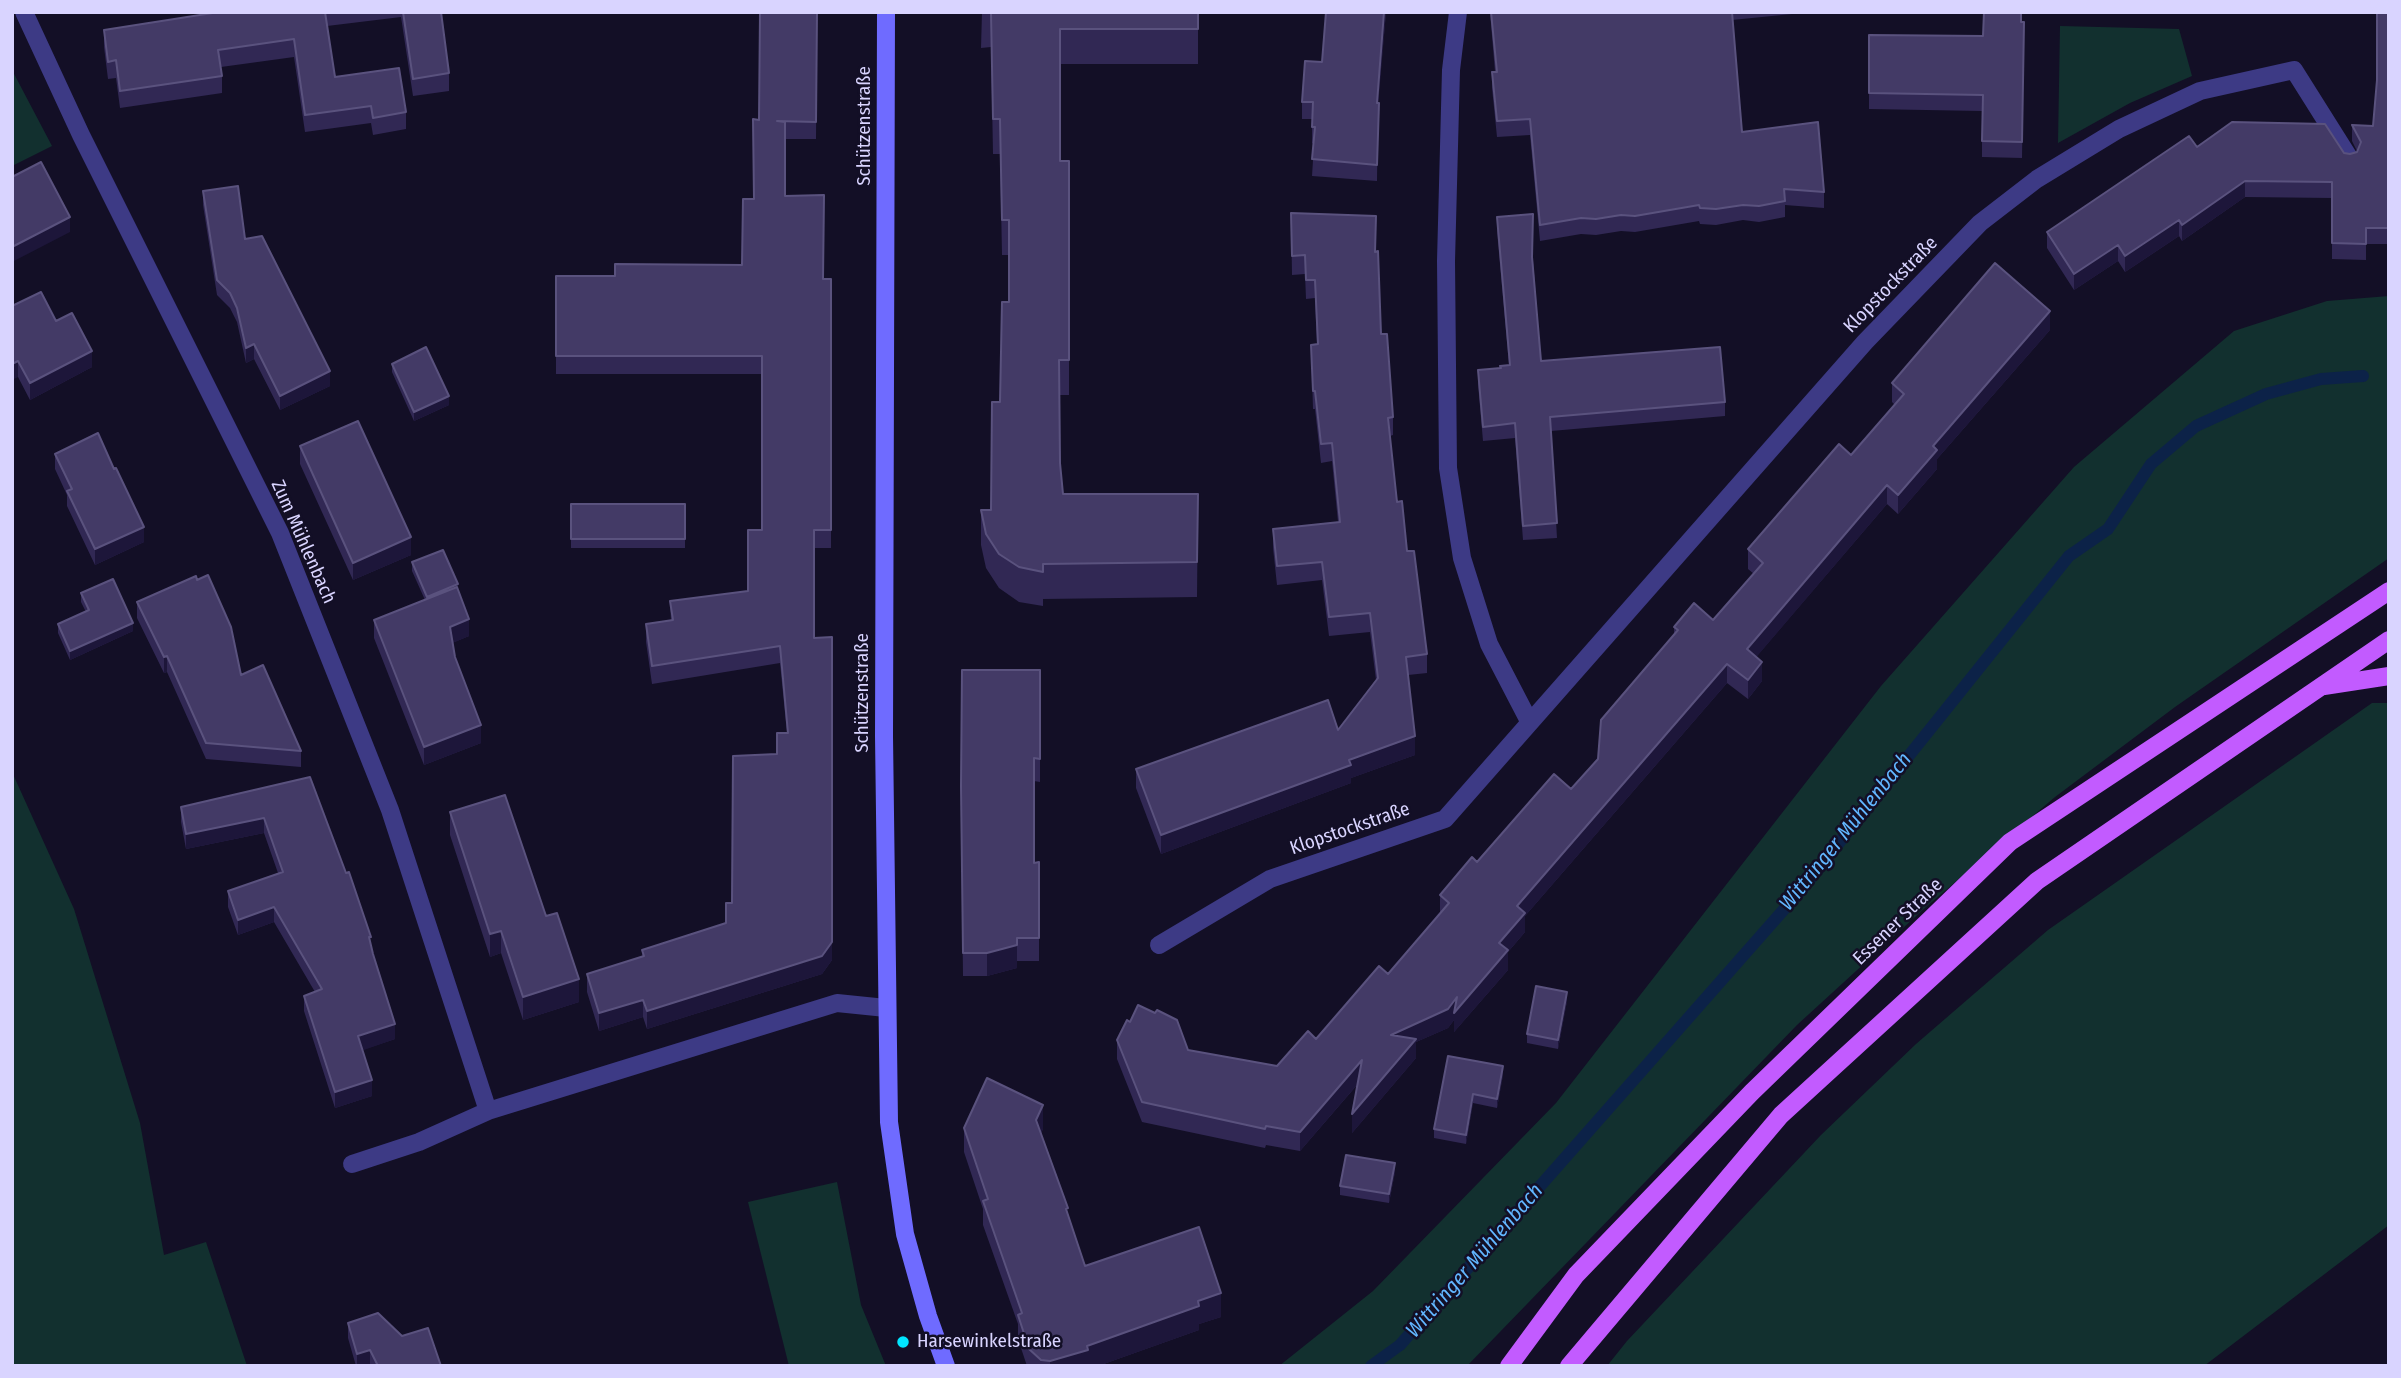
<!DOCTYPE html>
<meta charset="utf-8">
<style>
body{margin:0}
#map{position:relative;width:2401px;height:1378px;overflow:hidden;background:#130f26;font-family:"Fira Sans Condensed",sans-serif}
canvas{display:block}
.frame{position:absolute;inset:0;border:14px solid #d9d4ff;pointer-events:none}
</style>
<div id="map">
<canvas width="2401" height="1378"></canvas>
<div class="frame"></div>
</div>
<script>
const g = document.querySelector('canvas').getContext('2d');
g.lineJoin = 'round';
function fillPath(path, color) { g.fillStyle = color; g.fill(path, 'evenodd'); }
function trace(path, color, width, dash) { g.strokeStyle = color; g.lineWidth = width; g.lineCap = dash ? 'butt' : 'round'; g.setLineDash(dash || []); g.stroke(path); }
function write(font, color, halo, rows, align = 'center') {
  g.font = font + ' "Fira Sans Condensed",sans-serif'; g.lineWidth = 5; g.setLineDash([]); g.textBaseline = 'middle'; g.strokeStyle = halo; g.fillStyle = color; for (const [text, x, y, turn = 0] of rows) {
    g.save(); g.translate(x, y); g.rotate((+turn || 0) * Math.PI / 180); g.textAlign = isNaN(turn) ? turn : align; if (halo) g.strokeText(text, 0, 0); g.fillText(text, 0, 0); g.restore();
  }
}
fillPath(new Path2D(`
 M 2060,26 L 2179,29 L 2192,76 L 2130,103 L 2058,143 Z
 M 12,70 L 52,146 L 12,166 Z
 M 2389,296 L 2389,558 L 2175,707 L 2055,797 L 1926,907 L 1797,1025 L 1467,1366 L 1279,1366 L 1373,1291 L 1556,1103 L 1881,686 L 2074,467 L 2234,331 L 2327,301 Z
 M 2372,703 L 2389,703 L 2389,1225 L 2204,1366 L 1607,1366 L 1627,1341 L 1821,1135 L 1916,1044 L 2048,930 Z
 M 12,772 L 74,909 L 140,1123 L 164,1255 L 206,1242 L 247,1366 L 12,1366 Z
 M 837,1182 L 861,1305 L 886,1366 L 789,1366 L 748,1202 Z`), '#12302f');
trace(new Path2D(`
 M 1371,1366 L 1400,1345 L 1802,889 L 2069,556 L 2108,529 L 2151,464 L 2196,426 L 2266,394 L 2321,379 L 2363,376`), '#0c2248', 12);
trace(new Path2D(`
 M 24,12 L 81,135 L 280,533 L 390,810 L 488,1111
 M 1458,12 L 1451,70 L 1446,261 L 1448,468 L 1462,558 L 1489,644 L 1529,721
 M 1159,945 L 1270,879 L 1445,819 L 1865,342 L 1980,223 L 2037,179 L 2119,129 L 2200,91 L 2294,70 L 2350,159
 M 352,1164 L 419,1142 L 488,1111 L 837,1003 L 886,1008`), '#3d3a85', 18);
trace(new Path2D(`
 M 886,12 L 884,736 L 889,1122 L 905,1234 L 928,1316 L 946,1366`), '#6f6bff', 18);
trace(new Path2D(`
 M 2324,686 L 2389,676
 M 1509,1366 L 1576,1275 L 1752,1092 L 2010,842 L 2389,591
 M 1569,1366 L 1781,1115 L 2037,881 L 2389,640`), '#c25bff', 18);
fillPath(new Path2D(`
 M 219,12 L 441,12 L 449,73 L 449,91 L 413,96 L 401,17 L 327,26 L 335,77 L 406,112 L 406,129 L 373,135 L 371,123 L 305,132 L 294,57 L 221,67 L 222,76 L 222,93 L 120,108 L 116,78 L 108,79 L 104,47 L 104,30 Z
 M 817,12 L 816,139 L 785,139 L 785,196 L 824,279 L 831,279 L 831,548 L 814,548 L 814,638 L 832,960 L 822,974 L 647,1029 L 643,1017 L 599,1031 L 587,992 L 587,974 L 642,957 L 642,950 L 726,923 L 777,754 L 787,733 L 780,663 L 652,684 L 646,642 L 646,624 L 671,621 L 670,601 L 748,591 L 762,530 L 762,374 L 556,374 L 556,276 L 615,276 L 742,265 L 754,199 L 759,120 Z
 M 982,12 L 1198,12 L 1198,64 L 1060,64 L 1060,161 L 1069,161 L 1069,395 L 1060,395 L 1060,463 L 1063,494 L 1198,494 L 1197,597 L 1043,599 L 1043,606 L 1019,602 L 999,588 L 986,568 L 981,545 L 981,510 L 991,510 L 1009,302 L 1009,255 L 1002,255 L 1000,154 L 993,154 L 991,47 L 981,48 Z
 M 1326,12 L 1386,12 L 1378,103 L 1377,181 L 1312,176 L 1314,144 L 1312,143 L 1312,119 L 1302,119 L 1302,102 L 1322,62 Z
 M 1490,12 L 1812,12 L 1732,20 L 1742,132 L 1824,192 L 1824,208 L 1785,205 L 1785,217 L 1759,222 L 1743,220 L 1716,225 L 1700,224 L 1699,221 L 1635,232 L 1621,231 L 1596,235 L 1581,234 L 1540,241 L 1530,135 L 1497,137 L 1492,88 L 1492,72 L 1495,72 Z
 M 2389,12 L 2389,244 L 2366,244 L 2366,260 L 2332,259 L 2332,198 L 2245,197 L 2182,241 L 2179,236 L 2125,272 L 2118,261 L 2074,290 L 2047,248 L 2047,232 L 2197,147 L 2344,153 L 2350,154 L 2357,152 L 2357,151 L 2352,141 L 2352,125 L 2373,126 L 2377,80 Z
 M 2022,22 L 2024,22 L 2022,158 L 1982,157 L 1982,111 L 1869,109 L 1869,35 L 1983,36 Z
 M 203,191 L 245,239 L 330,386 L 280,410 L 254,359 L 246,363 L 237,322 L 230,308 L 217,295 L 203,205 Z
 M 1291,213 L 1375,252 L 1381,334 L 1393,417 L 1393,435 L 1390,436 L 1397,502 L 1427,654 L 1427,673 L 1408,675 L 1415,755 L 1351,778 L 1351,783 L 1161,854 L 1136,788 L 1136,769 L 1338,730 L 1376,680 L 1370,632 L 1329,636 L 1322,580 L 1277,585 L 1273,548 L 1273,529 L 1338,522 L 1332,461 L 1321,463 L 1315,409 L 1313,409 L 1311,345 L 1317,345 L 1315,298 L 1306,299 L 1305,274 L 1292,275 Z
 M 1497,217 L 1533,260 L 1541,361 L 1725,402 L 1725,416 L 1551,431 L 1557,538 L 1523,540 L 1515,438 L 1483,441 L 1478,384 L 1478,370 L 1500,368 L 1509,365 L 1497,231 Z
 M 12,306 L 56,321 L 92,367 L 30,400 L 18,377 Z
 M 2050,330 L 1937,459 L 1937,469 L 1898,514 L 1887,504 L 1756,657 L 1762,681 L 1748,699 L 1727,683 L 1525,916 L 1525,932 L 1508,952 L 1508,970 L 1454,1032 L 1454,1020 L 1448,1028 L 1416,1042 L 1416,1058 L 1352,1133 L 1357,1085 L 1300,1151 L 1266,1145 L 1265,1148 L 1142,1122 L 1117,1059 L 1117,1040 L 1188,1050 L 1277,1066 L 1316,1039 L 1388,974 L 1440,913 L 1440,895 L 1477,862 L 1571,789 L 1598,759 L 1674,634 L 1674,627 L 1713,620 L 1754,574 L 1748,569 L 1748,549 L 1851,455 L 1895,405 L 1892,402 L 1892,383 Z
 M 392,364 L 449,405 L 414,421 L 392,372 Z
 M 300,446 L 411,555 L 353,580 L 300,464 Z
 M 55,454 L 144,542 L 95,565 L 67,506 L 67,495 L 55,469 Z
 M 571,504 L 685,504 L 685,548 L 571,548 Z
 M 412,562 L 458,590 L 469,636 L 452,643 L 455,657 L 481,743 L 424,765 L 374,638 L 374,620 L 425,600 L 412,571 Z
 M 81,593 L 133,631 L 70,660 L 58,633 L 58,624 L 86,612 L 81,602 Z
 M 137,602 L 241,675 L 301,751 L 301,767 L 206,759 L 167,672 L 164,673 L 137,618 Z
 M 1040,670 L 1040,782 L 1034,781 L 1034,863 L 1039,862 L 1039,961 L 1017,961 L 1017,968 L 987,976 L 963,976 L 961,809 Z
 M 310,777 L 371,946 L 395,1039 L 362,1050 L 372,1096 L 335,1108 L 304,1011 L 304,996 L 315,992 L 274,922 L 238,935 L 228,907 L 228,891 L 278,873 L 264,833 L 186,849 L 181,822 L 181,807 Z
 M 450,812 L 546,916 L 579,1002 L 523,1020 L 501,953 L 490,957 L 450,835 Z
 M 1567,1001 L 1558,1049 L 1527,1043 L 1527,1034 Z
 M 1448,1056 L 1503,1075 L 1497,1108 L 1473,1103 L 1466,1144 L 1434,1138 L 1434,1129 Z
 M 964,1128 L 1043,1129 L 1041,1133 L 1085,1266 L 1221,1317 L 1199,1324 L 1199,1330 L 1098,1366 L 1027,1366 L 1018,1339 L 1018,1324 L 983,1225 L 983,1209 L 964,1152 Z
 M 1395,1172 L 1389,1203 L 1340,1195 L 1340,1186 Z
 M 348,1323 L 402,1336 L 441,1366 L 370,1366 L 370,1365 L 356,1366 L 348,1338 Z`), '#312854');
fillPath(new Path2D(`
 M 1384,12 L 1386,12 L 1377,119 L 1377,103 Z
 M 2245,181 L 2245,197 L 2182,241 L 2182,225 Z
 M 70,217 L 70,232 L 12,262 L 12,247 Z
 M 2179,220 L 2179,236 L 2125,272 L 2125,256 Z
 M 2118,245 L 2118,261 L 2074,290 L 2074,274 Z
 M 2050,311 L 2050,330 L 1937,459 L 1937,469 L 1898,514 L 1898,495 L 1933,446 Z
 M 254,344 L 254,359 L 246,363 L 246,348 Z
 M 92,351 L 92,367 L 30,400 L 30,383 Z
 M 18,361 L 18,377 L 12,380 L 12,364 Z
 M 330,371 L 330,386 L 280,410 L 280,396 Z
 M 449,396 L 449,405 L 414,421 L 414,412 Z
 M 1887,485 L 1887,504 L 1747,668 L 1747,649 Z
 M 144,527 L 144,542 L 95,565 L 95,549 Z
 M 411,537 L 411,555 L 353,580 L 353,563 Z
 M 458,584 L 458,593 L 427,605 L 427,597 Z
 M 469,619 L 469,636 L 450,644 L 450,627 Z
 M 133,623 L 133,631 L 70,660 L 70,651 Z
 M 167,656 L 167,672 L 164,673 L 164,657 Z
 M 1762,662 L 1762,681 L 1748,699 L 1748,680 Z
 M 1727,664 L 1727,683 L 1525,916 L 1525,932 L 1508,952 L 1508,970 L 1454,1032 L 1454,1020 L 1448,1028 L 1416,1042 L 1416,1058 L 1352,1133 L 1352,1114 L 1391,1035 L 1499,943 L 1517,906 Z
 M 481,725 L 481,743 L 424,765 L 424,747 Z
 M 1415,736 L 1415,755 L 1351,778 L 1351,783 L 1161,854 L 1161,835 L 1349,760 Z
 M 264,818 L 264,833 L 186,849 L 186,834 Z
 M 274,907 L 274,922 L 238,935 L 238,920 Z
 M 501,931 L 501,953 L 490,957 L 490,934 Z
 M 1017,938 L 1017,968 L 987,976 L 987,953 Z
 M 832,942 L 832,960 L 822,974 L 647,1029 L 647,1011 Z
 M 579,979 L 579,1002 L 523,1020 L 523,997 Z
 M 1567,992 L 1567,1001 L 1558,1049 L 1558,1040 Z
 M 643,1000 L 643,1017 L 599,1031 L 599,1013 Z
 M 395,1024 L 395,1039 L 358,1052 L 358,1036 Z
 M 1362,1060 L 1362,1079 L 1300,1151 L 1300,1132 Z
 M 1503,1066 L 1503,1075 L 1497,1108 L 1497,1099 Z
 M 372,1080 L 372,1096 L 335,1108 L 335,1092 Z
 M 1473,1094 L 1473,1103 L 1466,1144 L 1466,1135 Z
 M 1043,1105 L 1043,1129 L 1036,1144 L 1036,1120 Z
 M 1395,1163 L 1395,1172 L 1389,1203 L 1389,1194 Z
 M 1221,1293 L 1221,1317 L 1199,1324 L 1199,1330 L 1098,1366 L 1050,1366 L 1050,1361 L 1198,1301 Z
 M 370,1350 L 370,1365 L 357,1366 L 357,1354 Z`), '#1d163a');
const building = new Path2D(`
 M 219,12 L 325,12 L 335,77 L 399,68 L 406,112 L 373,118 L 371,106 L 305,115 L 294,39 L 218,50 L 222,76 L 120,91 L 116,60 L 108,62 L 104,30 Z
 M 403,12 L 441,12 L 449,73 L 413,79 Z
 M 760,12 L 817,12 L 816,122 L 777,121 L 785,122 L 785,196 L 824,195 L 823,279 L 831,279 L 831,530 L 814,530 L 814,638 L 832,637 L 832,942 L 822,956 L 647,1011 L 643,1000 L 599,1013 L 587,974 L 644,956 L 642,950 L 726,923 L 726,903 L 732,903 L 733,756 L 777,754 L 777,733 L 788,733 L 780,646 L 652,666 L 646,624 L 673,620 L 670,601 L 748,591 L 748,530 L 762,530 L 762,356 L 556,356 L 556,276 L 615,276 L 615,264 L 742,265 L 743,199 L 754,199 L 753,119 L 759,120 Z
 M 982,12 L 1198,12 L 1198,29 L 1060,29 L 1060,161 L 1069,161 L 1069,360 L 1059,360 L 1060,463 L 1063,494 L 1198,494 L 1197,562 L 1043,564 L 1043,572 L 1019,567 L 999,554 L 986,534 L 981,510 L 991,510 L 992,402 L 1000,402 L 1002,302 L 1009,302 L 1009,220 L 1002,220 L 1000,119 L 993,119 L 991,13 Z
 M 1326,12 L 1384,12 L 1377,103 L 1379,103 L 1377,165 L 1312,159 L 1315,127 L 1312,127 L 1313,102 L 1302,102 L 1305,61 L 1322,62 Z
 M 1491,12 L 1732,12 L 1742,132 L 1818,122 L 1824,192 L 1784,189 L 1785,201 L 1759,206 L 1743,205 L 1716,209 L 1700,208 L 1699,205 L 1635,216 L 1621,215 L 1596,219 L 1581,218 L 1540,225 L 1530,119 L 1497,121 L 1492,72 L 1497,72 Z
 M 1984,12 L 2021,12 L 2021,22 L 2024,22 L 2022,142 L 1982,141 L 1983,95 L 1869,93 L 1869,35 L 1983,36 Z
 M 2377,12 L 2389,12 L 2389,228 L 2366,228 L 2366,244 L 2332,243 L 2332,182 L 2245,181 L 2182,225 L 2179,220 L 2125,256 L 2118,245 L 2074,274 L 2047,232 L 2189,136 L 2197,147 L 2232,122 L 2325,124 L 2344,153 L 2350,154 L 2357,152 L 2361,142 L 2352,125 L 2373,126 L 2377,80 Z
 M 41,162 L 70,217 L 12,247 L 12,177 Z
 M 238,186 L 245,239 L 262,236 L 330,371 L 280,396 L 254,344 L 246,348 L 237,308 L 230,293 L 217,280 L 203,191 Z
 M 1291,213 L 1376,216 L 1375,252 L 1378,251 L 1381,334 L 1387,334 L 1393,417 L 1388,418 L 1397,502 L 1402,501 L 1407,551 L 1414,551 L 1427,654 L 1406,657 L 1415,736 L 1349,760 L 1351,765 L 1161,835 L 1136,769 L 1328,700 L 1338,730 L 1378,678 L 1370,613 L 1329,617 L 1322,562 L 1277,566 L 1273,529 L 1340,522 L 1332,443 L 1321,444 L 1315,391 L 1313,391 L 1311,345 L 1318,344 L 1315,280 L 1306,280 L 1305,255 L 1292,256 Z
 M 1533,214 L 1532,257 L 1541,361 L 1720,347 L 1725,402 L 1550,417 L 1557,523 L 1523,526 L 1515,423 L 1483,427 L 1478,370 L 1501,368 L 1500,366 L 1510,365 L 1497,217 Z
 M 1995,263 L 2050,311 L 1933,446 L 1937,450 L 1898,495 L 1887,485 L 1747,649 L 1762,662 L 1748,680 L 1727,664 L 1517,906 L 1525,913 L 1499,943 L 1508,950 L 1454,1013 L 1457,997 L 1448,1009 L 1391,1035 L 1416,1039 L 1352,1114 L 1362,1060 L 1300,1132 L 1266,1126 L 1265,1129 L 1142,1102 L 1117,1040 L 1127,1020 L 1130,1022 L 1138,1005 L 1155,1013 L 1157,1010 L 1177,1020 L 1188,1050 L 1277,1066 L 1308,1031 L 1316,1039 L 1379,966 L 1388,974 L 1449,903 L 1440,895 L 1472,857 L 1477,862 L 1554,774 L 1571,789 L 1598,759 L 1601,720 L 1678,630 L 1674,627 L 1694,603 L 1713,620 L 1763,563 L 1748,549 L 1839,444 L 1851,455 L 1904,394 L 1892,383 Z
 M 41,292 L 56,321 L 72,313 L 92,351 L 30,383 L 18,361 L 12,364 L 12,306 Z
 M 426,347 L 449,396 L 414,412 L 392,364 Z
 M 358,421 L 411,537 L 353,563 L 300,446 Z
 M 98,433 L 114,469 L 116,468 L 144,527 L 95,549 L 67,491 L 72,489 L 55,454 Z
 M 571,504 L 685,504 L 685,539 L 571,539 Z
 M 443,550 L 458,584 L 427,597 L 412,562 Z
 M 208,575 L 231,627 L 241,675 L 263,665 L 301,751 L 206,743 L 167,656 L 164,657 L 137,602 L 196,576 L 197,580 Z
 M 113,579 L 133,623 L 70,651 L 58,624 L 89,610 L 81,593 Z
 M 457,587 L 469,619 L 450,627 L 455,657 L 481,725 L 424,747 L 374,620 Z
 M 962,670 L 1040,670 L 1040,759 L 1034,758 L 1034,863 L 1039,862 L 1039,938 L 1017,938 L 1017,945 L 987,953 L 963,953 L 961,786 Z
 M 310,777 L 346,873 L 349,872 L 371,937 L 369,937 L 373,954 L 395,1024 L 358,1036 L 372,1080 L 335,1092 L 304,996 L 322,989 L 274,907 L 238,920 L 228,891 L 283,872 L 264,818 L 186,834 L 181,807 Z
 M 505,795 L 546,916 L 557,913 L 579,979 L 523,997 L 501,931 L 490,934 L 450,812 Z
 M 1536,986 L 1567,992 L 1558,1040 L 1527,1034 Z
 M 1448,1056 L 1503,1066 L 1497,1099 L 1473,1094 L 1466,1135 L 1434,1129 Z
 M 987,1078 L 1043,1105 L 1036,1120 L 1068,1208 L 1066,1209 L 1085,1266 L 1199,1227 L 1221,1293 L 1198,1301 L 1199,1306 L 1087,1346 L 1088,1350 L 1050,1361 L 1041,1360 L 1029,1349 L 1018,1315 L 1022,1313 L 983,1201 L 988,1199 L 964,1128 Z
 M 1346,1155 L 1395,1163 L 1389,1194 L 1340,1186 Z
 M 378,1313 L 402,1336 L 428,1328 L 441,1366 L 378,1366 L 370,1350 L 357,1354 L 348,1323 Z`);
fillPath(building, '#433a66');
trace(building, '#5a527e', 2);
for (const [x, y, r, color] of [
 [903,1342,7,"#00e5ff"]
]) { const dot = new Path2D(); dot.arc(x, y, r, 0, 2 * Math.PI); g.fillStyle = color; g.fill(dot); trace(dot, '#130f26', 2.5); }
write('19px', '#d9d4ff', '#130f26', [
 ["Schützenstraße",865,126,-90],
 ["Klopstockstraße",1891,285,-46],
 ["Zum Mühlenbach",303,542,66],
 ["Schützenstraße",863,693,-90],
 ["Klopstockstraße",1350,829,-19],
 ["Essener Straße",1898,922,-44]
]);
write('19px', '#d9d4ff', '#130f26', [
 ["Harsewinkelstraße",917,1342]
], 'left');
write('italic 21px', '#62b6ff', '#130f26', [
 ["Wittringer Mühlenbach",1846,832,-51],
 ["Wittringer Mühlenbach",1475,1261,-49]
]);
</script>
